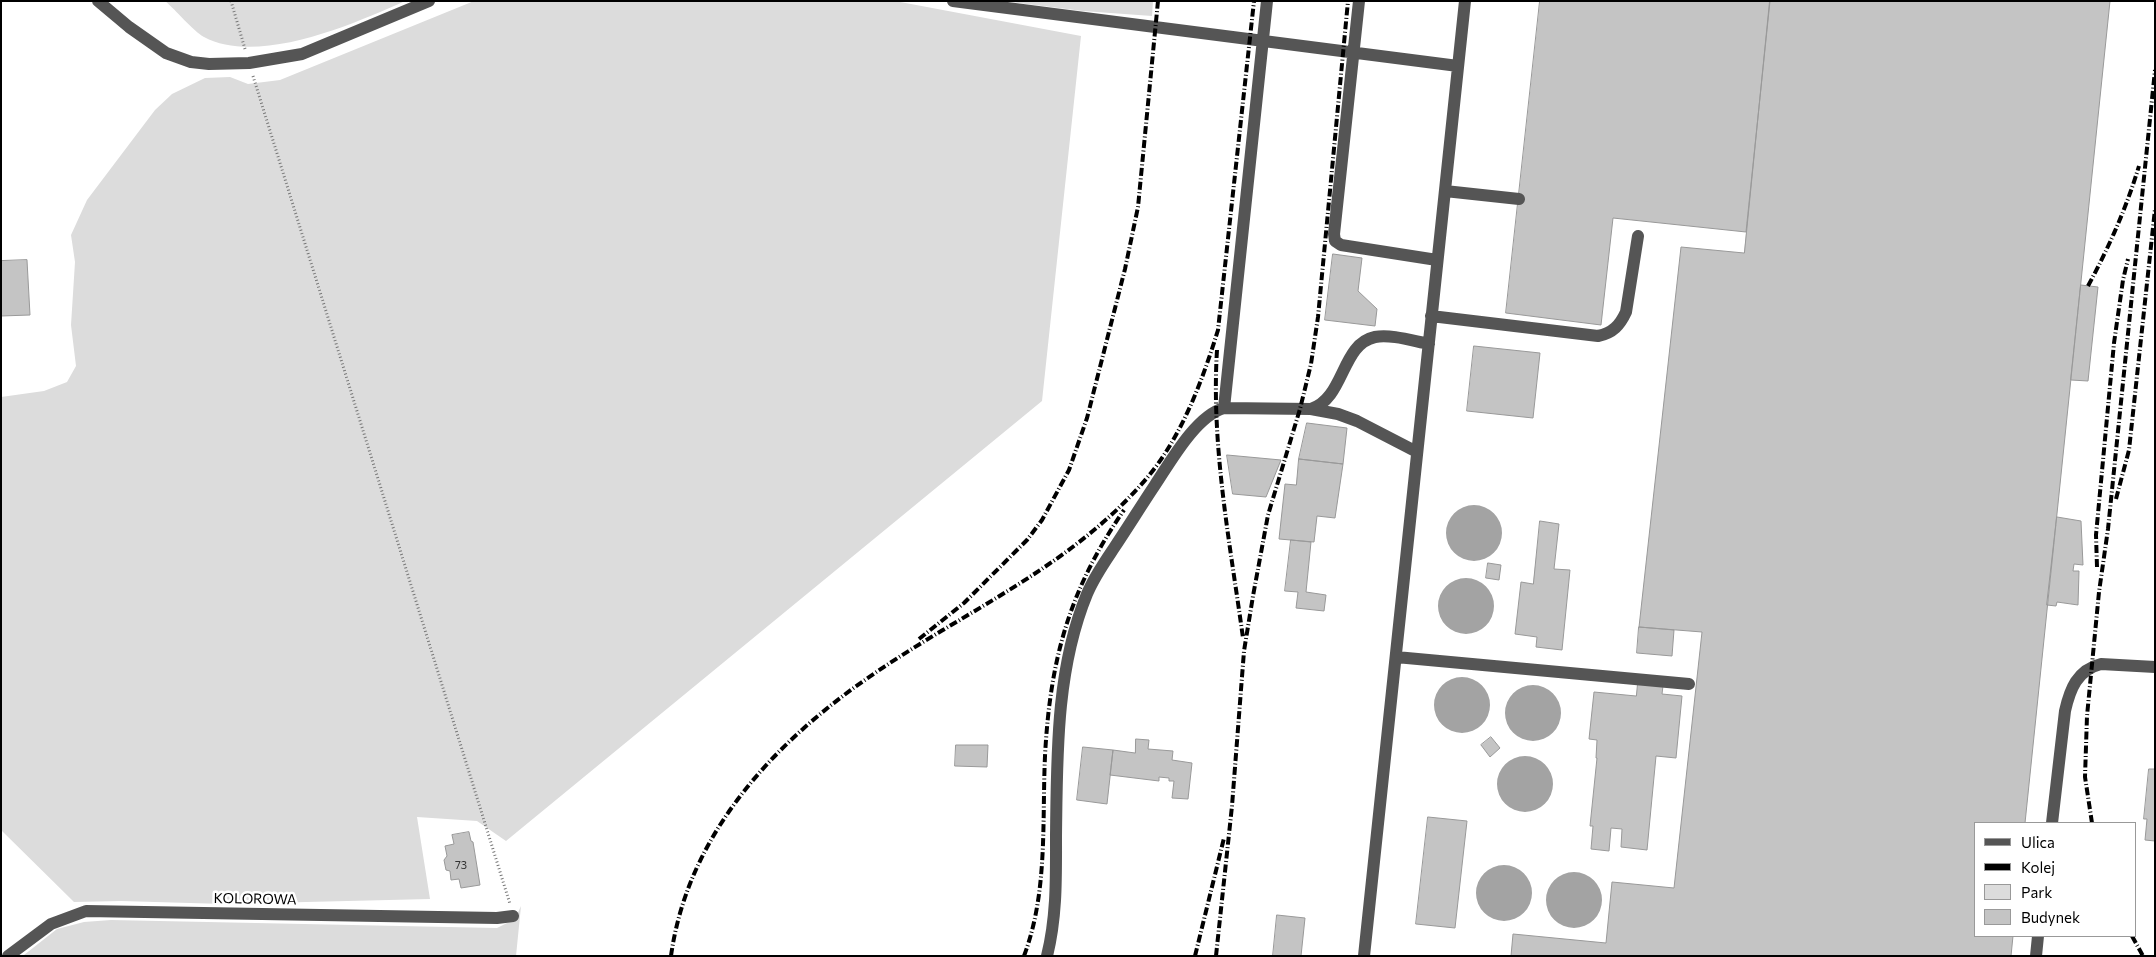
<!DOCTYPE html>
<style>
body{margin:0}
#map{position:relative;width:2156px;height:957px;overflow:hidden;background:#fff;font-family:Commissioner,sans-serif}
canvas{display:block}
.frame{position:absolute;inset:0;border:2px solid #000;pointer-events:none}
.legend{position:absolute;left:1974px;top:822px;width:162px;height:115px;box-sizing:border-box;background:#fff;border:1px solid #999;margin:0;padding:6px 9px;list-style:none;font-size:15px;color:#000}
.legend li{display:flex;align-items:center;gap:10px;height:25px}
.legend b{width:25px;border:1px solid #999}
</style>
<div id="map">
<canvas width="2156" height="957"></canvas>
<div class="frame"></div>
<ul class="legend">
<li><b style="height:6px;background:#555"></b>Ulica</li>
<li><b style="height:6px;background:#000"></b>Kolej</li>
<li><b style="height:14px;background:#dcdcdc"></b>Park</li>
<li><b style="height:14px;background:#c4c4c4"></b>Budynek</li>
</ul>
</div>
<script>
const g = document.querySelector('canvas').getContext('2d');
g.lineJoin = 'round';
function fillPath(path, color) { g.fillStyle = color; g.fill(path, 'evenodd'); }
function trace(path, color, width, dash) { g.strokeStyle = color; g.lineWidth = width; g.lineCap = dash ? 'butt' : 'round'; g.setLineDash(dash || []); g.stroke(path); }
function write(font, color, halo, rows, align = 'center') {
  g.font = font + ' Commissioner,sans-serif'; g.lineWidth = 5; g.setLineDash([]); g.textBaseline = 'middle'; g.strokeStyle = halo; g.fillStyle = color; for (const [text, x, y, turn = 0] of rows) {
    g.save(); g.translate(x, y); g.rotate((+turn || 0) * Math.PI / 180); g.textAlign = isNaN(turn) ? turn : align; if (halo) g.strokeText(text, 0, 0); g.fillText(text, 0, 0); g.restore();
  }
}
fillPath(new Path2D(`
 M 165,1 L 405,1 C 354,24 258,66 204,37 C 193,31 176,10 165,1 Z
 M 474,1 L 895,1 L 1081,36 L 1042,401 L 506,841 L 477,821 L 417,817 L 430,899 L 224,904 L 121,901 L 74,902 L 1,830 L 1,397 L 44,391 L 67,382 L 76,366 L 71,325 L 75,262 L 71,235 L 87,200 L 155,110 L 172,94 L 205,78 L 230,77 L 248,84 L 280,80 Z
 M 1002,1 L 1153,1 L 1152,16 L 1083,11 Z
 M 521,906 L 516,956 L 24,955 L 57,929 L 84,922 L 111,920 L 497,928 L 515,919 Z`), '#dcdcdc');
fillPath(new Path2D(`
 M1446 533a28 28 0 1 1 56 0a28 28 0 1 1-56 0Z
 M1438 606a28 28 0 1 1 56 0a28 28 0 1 1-56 0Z
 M1434 705a28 28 0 1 1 56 0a28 28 0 1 1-56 0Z
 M1505 713a28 28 0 1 1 56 0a28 28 0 1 1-56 0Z
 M1497 784a28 28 0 1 1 56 0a28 28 0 1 1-56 0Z
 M1476 893a28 28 0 1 1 56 0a28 28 0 1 1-56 0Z
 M1546 900a28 28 0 1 1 56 0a28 28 0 1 1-56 0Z`), '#a3a3a3');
const building = new Path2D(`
 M 1540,1 L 1770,1 L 1746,232 L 1613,218 L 1601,325 L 1506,313 Z
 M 1770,1 L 2110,1 L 2025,823 L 1975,823 L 1975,936 L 2013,936 L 2011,956 L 1511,956 L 1513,934 L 1606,943 L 1612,882 L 1674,888 L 1702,632 L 1639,627 L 1681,247 L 1744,253 Z
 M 1333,254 L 1362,258 L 1358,291 L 1377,309 L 1375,326 L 1325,320 Z
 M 27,260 L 30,315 L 1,316 L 1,261 Z
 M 2081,285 L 2098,287 L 2088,381 L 2071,380 Z
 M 1474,346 L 1540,353 L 1533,418 L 1467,411 Z
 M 1307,423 L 1347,428 L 1343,464 L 1299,459 Z
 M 1227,455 L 1281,460 L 1266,497 L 1233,494 Z
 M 1299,459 L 1343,464 L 1335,518 L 1317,516 L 1314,542 L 1279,539 L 1285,484 L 1296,485 Z
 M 2057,517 L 2081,521 L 2083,565 L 2074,564 L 2073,571 L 2079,571 L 2078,605 L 2057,602 L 2056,606 L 2047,605 Z
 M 1540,521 L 1559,524 L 1554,569 L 1570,570 L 1562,650 L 1536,647 L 1537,637 L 1515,634 L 1521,582 L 1533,584 Z
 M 1291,540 L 1311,542 L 1306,592 L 1326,595 L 1324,611 L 1296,608 L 1298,592 L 1285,591 Z
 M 1488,563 L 1501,565 L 1499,580 L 1486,578 Z
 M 1639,627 L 1674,630 L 1672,656 L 1637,653 Z
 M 1638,683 L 1663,686 L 1662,694 L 1682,696 L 1676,758 L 1656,756 L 1647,850 L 1621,847 L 1622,829 L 1611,828 L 1609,851 L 1591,849 L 1593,826 L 1590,826 L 1597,758 L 1596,758 L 1597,740 L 1589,739 L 1594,692 L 1636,696 Z
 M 1491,737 L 1500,748 L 1490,757 L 1481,745 Z
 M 1136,739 L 1149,740 L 1148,749 L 1173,751 L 1172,760 L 1192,763 L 1188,799 L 1172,798 L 1174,781 L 1169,781 L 1169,778 L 1159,777 L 1159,781 L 1110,775 L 1113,750 L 1135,753 Z
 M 956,745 L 988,745 L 987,767 L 955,766 Z
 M 1083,747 L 1113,750 L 1107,804 L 1077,800 Z
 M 2149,769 L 2155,769 L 2155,841 L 2145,840 L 2147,819 L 2144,819 Z
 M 1428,817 L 1467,821 L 1455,928 L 1416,924 Z
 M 469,832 L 471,841 L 473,842 L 480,885 L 461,888 L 459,879 L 451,880 L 450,871 L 446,870 L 444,860 L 447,856 L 445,846 L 454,844 L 452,835 Z
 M 1277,915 L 1305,918 L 1301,956 L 1273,956 Z`);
fillPath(building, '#c4c4c4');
trace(building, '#999', 1);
trace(new Path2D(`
 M 231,1 L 245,49
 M 253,76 L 510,904`), '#777', 3, [1, 2.5]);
trace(new Path2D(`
 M 98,1 L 129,27 L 166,53 L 191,62 L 209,64 L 249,63 L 302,54 L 429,1
 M 953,1 L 1458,66
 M 1359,1 L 1334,234 L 1335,241 L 1341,245 L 1437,260
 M 1445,191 L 1519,199
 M 1431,316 L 1598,336 C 1613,333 1620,325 1626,312 L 1638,236
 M 1224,408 L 1267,1
 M 1311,409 L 1338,414 L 1357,421 L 1417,452
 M 1396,657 L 1689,684
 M 2052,823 L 2065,711 C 2070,689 2077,670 2101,664 L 2155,667
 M 8,956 L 51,924 L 86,911 L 497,918 L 513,916
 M 1047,956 C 1057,916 1056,876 1056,836 C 1057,755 1056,669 1087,594 C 1094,577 1104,563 1114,548 C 1128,527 1141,506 1155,485 C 1171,461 1196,416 1224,408 L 1311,409 C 1345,398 1341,344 1375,337 C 1391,334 1413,341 1429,344
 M 1364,956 L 1465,1
 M 2036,956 L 2038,936`), '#555', 12);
trace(new Path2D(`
 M 2088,286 C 2109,247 2126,209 2139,166
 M 1217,350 C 1211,446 1230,543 1243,638
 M 2116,499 L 2129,450 L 2155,209
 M 2097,567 L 2096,535 L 2114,343 L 2123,280 L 2128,259
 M 919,639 L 964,603 L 1027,540 L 1042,520 L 1069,470 L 1087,418 L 1125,269 L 1138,207 L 1158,1
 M 2092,823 L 2085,777 L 2087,716 L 2099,592 L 2108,529 L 2155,70
 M 2132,936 L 2143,956
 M 671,956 C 688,833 776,740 875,673 C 964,612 1065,569 1139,487 C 1179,444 1201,385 1218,330 L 1254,1
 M 1024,956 C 1048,892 1042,823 1045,756 C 1050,660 1069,590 1124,510
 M 1195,956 L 1224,838
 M 1216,956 L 1232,806 L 1244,651 L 1253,596 L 1268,515 L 1300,409 L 1311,364 L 1318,317 L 1348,1`), '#000', 4, [8, 2.5, 1, 2.5]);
write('11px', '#313131', null, [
 ["73",461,865]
]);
write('14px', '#000', '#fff', [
 ["KOLOROWA",255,899,1]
]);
</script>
